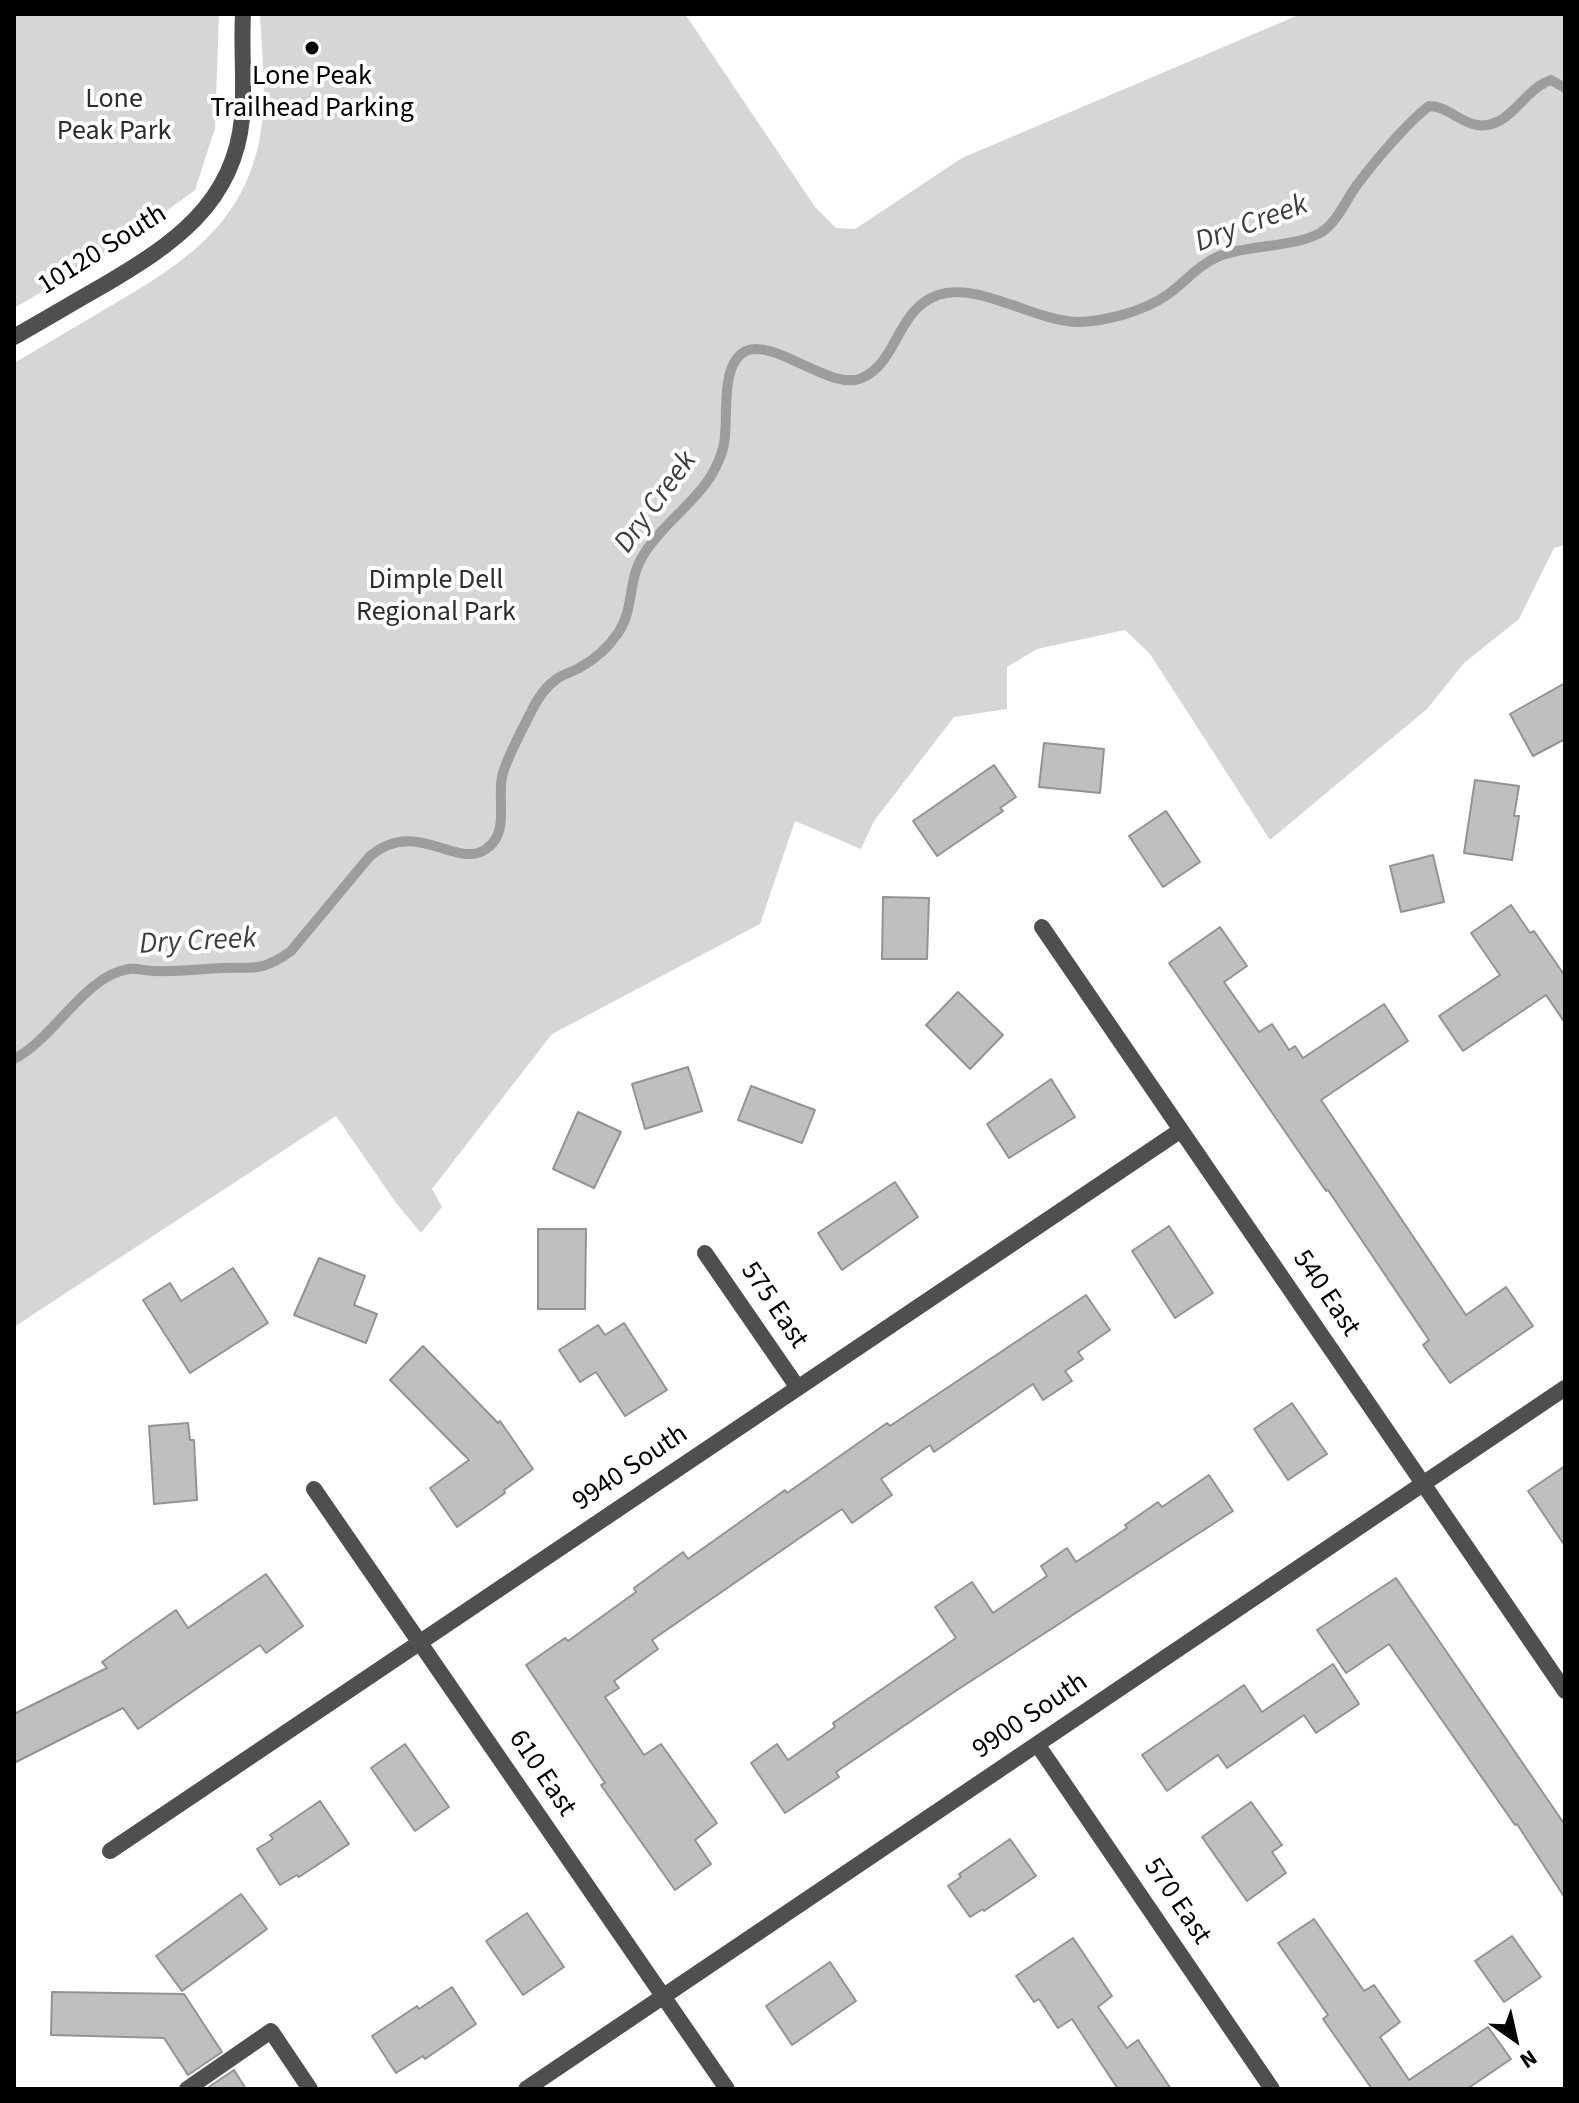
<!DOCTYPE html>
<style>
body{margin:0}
#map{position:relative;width:1579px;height:2103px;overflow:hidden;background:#fff;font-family:"Source Sans 3",sans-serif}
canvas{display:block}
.frame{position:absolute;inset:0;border:16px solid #000;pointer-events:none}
.north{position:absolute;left:1475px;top:1999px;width:80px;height:80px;-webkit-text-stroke:6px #fff;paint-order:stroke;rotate:146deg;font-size:22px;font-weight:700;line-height:32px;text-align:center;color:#000}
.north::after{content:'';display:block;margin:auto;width:28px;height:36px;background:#000;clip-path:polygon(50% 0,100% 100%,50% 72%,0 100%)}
</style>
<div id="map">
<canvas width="1579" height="2103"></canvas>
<div class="frame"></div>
<div class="north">N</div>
</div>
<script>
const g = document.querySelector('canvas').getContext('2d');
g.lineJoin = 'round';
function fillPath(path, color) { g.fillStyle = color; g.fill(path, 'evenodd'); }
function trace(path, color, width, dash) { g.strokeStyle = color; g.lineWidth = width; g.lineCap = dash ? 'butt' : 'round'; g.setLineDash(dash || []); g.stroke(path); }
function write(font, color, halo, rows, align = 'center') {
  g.font = font + ' "Source Sans 3",sans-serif'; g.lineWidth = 8; g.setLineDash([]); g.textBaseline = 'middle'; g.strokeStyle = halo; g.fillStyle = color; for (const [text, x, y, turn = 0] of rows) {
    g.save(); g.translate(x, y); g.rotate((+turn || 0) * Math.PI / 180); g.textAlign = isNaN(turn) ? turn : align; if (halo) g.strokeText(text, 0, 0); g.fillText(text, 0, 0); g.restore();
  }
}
fillPath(new Path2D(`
 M 14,14 L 219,14 L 215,128 L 195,190 L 109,253 L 14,308 Z
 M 260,14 L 685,14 L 815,207 L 836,228 L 855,229 L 962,158 L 1301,14 L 1565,14 L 1565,545 L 1554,548 L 1519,619 L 1464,663 L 1427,709 L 1270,840 L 1150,654 L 1125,630 L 1037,649 L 1007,667 L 1007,709 L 954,717 L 874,821 L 861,849 L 795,821 L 760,924 L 552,1034 L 432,1189 L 442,1207 L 421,1233 L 396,1203 L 336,1116 L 14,1327 L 14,363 C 46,344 77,326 109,307 C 179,266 241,228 259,142 C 268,100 262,56 260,14 Z`), '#d6d6d6');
trace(new Path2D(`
 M 14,1059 C 54,1039 85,975 129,969 C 137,968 146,971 154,971 C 177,972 199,969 222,968 C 254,967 262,972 291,951 L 370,856 C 417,817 456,870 486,849 C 510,833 497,801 502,777 C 505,761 522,730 530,714 C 536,701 546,686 558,678 C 564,674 572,672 579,668 C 594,660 608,648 618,633 C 635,608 627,579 644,554 C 661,526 690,507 709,479 C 715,470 722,455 724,444 C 729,419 719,364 746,351 C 775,338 831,392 862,378 C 899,361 896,310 938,295 C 979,281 1035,322 1079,322 C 1107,321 1144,311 1167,295 C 1187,281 1198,264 1222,255 C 1250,245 1295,247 1320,233 C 1337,223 1345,201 1357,185 C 1374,162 1407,123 1429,106 C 1447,106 1459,122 1477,125 C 1510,130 1523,89 1551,80 L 1565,88`), '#9d9d9d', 10);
const building = new Path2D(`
 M 1565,683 L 1565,739 L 1533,756 L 1510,714 Z
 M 1044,743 L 1104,749 L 1100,793 L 1039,787 Z
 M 994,765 L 1016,797 L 1000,808 L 1003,811 L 937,856 L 913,821 Z
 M 1475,780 L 1519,786 L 1514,816 L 1519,816 L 1512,860 L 1464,853 Z
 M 1166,811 L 1200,862 L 1163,887 L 1129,836 Z
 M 1433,855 L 1444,902 L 1401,912 L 1390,866 Z
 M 883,897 L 929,898 L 927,959 L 882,959 Z
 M 1511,905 L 1530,933 L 1534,931 L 1565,976 L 1565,1023 L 1546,995 L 1463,1051 L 1439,1016 L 1500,975 L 1471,933 Z
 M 1220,927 L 1247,966 L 1224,982 L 1259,1032 L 1272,1024 L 1289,1050 L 1295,1046 L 1303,1058 L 1384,1004 L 1408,1041 L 1321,1100 L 1466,1315 L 1506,1287 L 1533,1326 L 1450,1383 L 1423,1345 L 1429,1340 L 1328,1190 L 1326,1191 L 1169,963 Z
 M 958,992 L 1003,1035 L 970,1069 L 926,1025 Z
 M 688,1067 L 702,1111 L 645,1129 L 632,1084 Z
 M 1051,1079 L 1075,1117 L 1009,1158 L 987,1124 Z
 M 751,1086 L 815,1110 L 802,1143 L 738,1120 Z
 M 578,1112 L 621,1132 L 594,1188 L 553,1169 Z
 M 895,1182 L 918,1217 L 842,1270 L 818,1233 Z
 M 1169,1226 L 1213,1293 L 1175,1318 L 1132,1251 Z
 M 538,1229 L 586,1229 L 585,1309 L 538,1309 Z
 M 319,1258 L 365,1276 L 354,1305 L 377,1314 L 366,1343 L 294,1315 Z
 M 233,1268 L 268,1323 L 190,1373 L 143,1300 L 170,1283 L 181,1301 Z
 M 1086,1295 L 1110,1330 L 1078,1352 L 1083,1359 L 1065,1371 L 1072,1381 L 1043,1400 L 1033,1384 L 934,1452 L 930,1445 L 881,1479 L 892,1495 L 852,1523 L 842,1509 L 817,1526 L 652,1640 L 658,1649 L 614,1681 L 619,1688 L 605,1697 L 644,1755 L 661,1744 L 717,1823 L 695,1840 L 711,1864 L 675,1890 L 601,1785 L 605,1783 L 526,1665 L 565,1638 L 568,1641 L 636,1592 L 634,1588 L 683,1552 L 688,1559 L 785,1490 L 787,1493 L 887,1423 L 890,1426 Z
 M 624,1323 L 667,1390 L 625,1416 L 596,1372 L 580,1382 L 559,1350 L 598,1325 L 605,1335 Z
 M 423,1346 L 498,1423 L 500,1421 L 533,1469 L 504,1490 L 505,1493 L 457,1527 L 430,1488 L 469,1460 L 390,1380 Z
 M 1292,1403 L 1327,1454 L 1288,1480 L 1254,1429 Z
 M 188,1423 L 190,1440 L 194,1440 L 197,1500 L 154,1504 L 149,1426 Z
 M 1565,1466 L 1565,1546 L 1528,1491 Z
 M 1209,1475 L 1233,1511 L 954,1692 L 836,1772 L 839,1777 L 785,1813 L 751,1763 L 777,1744 L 788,1760 L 835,1727 L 833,1723 L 956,1638 L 935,1607 L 972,1582 L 993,1613 L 1047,1576 L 1041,1566 L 1067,1548 L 1076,1562 L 1127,1528 L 1125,1525 L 1158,1502 L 1162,1507 Z
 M 266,1574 L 303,1626 L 266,1653 L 260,1645 L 138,1729 L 123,1708 L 14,1763 L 14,1714 L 107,1668 L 102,1662 L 176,1610 L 188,1628 Z
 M 1396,1578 L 1565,1825 L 1565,1898 L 1517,1824 L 1515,1825 L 1389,1644 L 1346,1673 L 1317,1630 Z
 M 1333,1664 L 1359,1704 L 1316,1733 L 1304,1715 L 1227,1768 L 1218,1755 L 1167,1791 L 1142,1755 L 1244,1685 L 1262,1712 Z
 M 405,1744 L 449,1807 L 415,1831 L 371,1768 Z
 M 320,1801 L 349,1844 L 299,1877 L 297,1875 L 280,1885 L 257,1849 L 273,1839 L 270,1835 Z
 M 1251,1802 L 1282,1845 L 1272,1852 L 1286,1873 L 1247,1901 L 1202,1837 Z
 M 1010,1839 L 1036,1876 L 984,1911 L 983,1909 L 970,1917 L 948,1886 L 961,1877 L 959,1874 Z
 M 241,1894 L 267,1929 L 182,1991 L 156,1956 Z
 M 527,1913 L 564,1967 L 523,1995 L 486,1941 Z
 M 1314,1919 L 1364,1991 L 1374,1985 L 1400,2022 L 1380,2037 L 1409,2080 L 1488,2027 L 1511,2059 L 1467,2089 L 1372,2089 L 1323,2019 L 1328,2015 L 1278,1943 Z
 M 1512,1936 L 1541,1977 L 1504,2002 L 1475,1961 Z
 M 1073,1938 L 1112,1996 L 1098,2007 L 1127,2048 L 1138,2040 L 1171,2089 L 1118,2089 L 1072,2019 L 1058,2028 L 1039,1999 L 1034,2002 L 1016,1976 Z
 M 830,1962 L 856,2001 L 792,2045 L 766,2006 Z
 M 452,1987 L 476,2024 L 425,2059 L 423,2056 L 396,2073 L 372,2036 L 417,2006 L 419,2009 Z
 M 52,1992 L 184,1994 L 222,2052 L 188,2075 L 164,2038 L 51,2035 Z
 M 234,2070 L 246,2089 L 206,2089 Z`);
fillPath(building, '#bfbfbf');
trace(building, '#939393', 2);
trace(new Path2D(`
 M 187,2089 L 271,2031 L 310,2089`), '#4f4f4f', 16);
trace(new Path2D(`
 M 14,337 C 44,320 74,302 104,285 C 172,245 234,204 242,118 C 245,84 241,49 243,14
 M 1042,927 L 1565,1691
 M 705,1253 L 798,1388
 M 314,1489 L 727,2089
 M 1037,1744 L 1272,2089
 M 110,1851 L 1181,1130
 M 526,2089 L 1565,1388`), '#4f4f4f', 16);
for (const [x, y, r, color] of [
 [312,48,8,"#000"]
]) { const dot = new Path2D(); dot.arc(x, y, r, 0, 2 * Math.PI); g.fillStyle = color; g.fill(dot); trace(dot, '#fff', 3); }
write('28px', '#000', '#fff', [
 ["Lone Peak",312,78],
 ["Trailhead Parking",312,110]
]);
write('28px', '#2d2d2d', '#fff', [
 ["Lone",114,101],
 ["Peak Park",114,133],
 ["Dimple Dell",436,582],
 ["Regional Park",436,614]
]);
write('28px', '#000', '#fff', [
 ["10120 South",103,251,-32],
 ["540 East",1325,1294,56],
 ["575 East",773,1306,56],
 ["9940 South",631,1469,-34],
 ["9900 South",1031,1717,-34],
 ["610 East",541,1774,56],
 ["570 East",1176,1902,56]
]);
write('italic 30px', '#3e3e3e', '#fff', [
 ["Dry Creek",1252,225,-20],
 ["Dry Creek",657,503,-54],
 ["Dry Creek",198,943,-3]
]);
</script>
